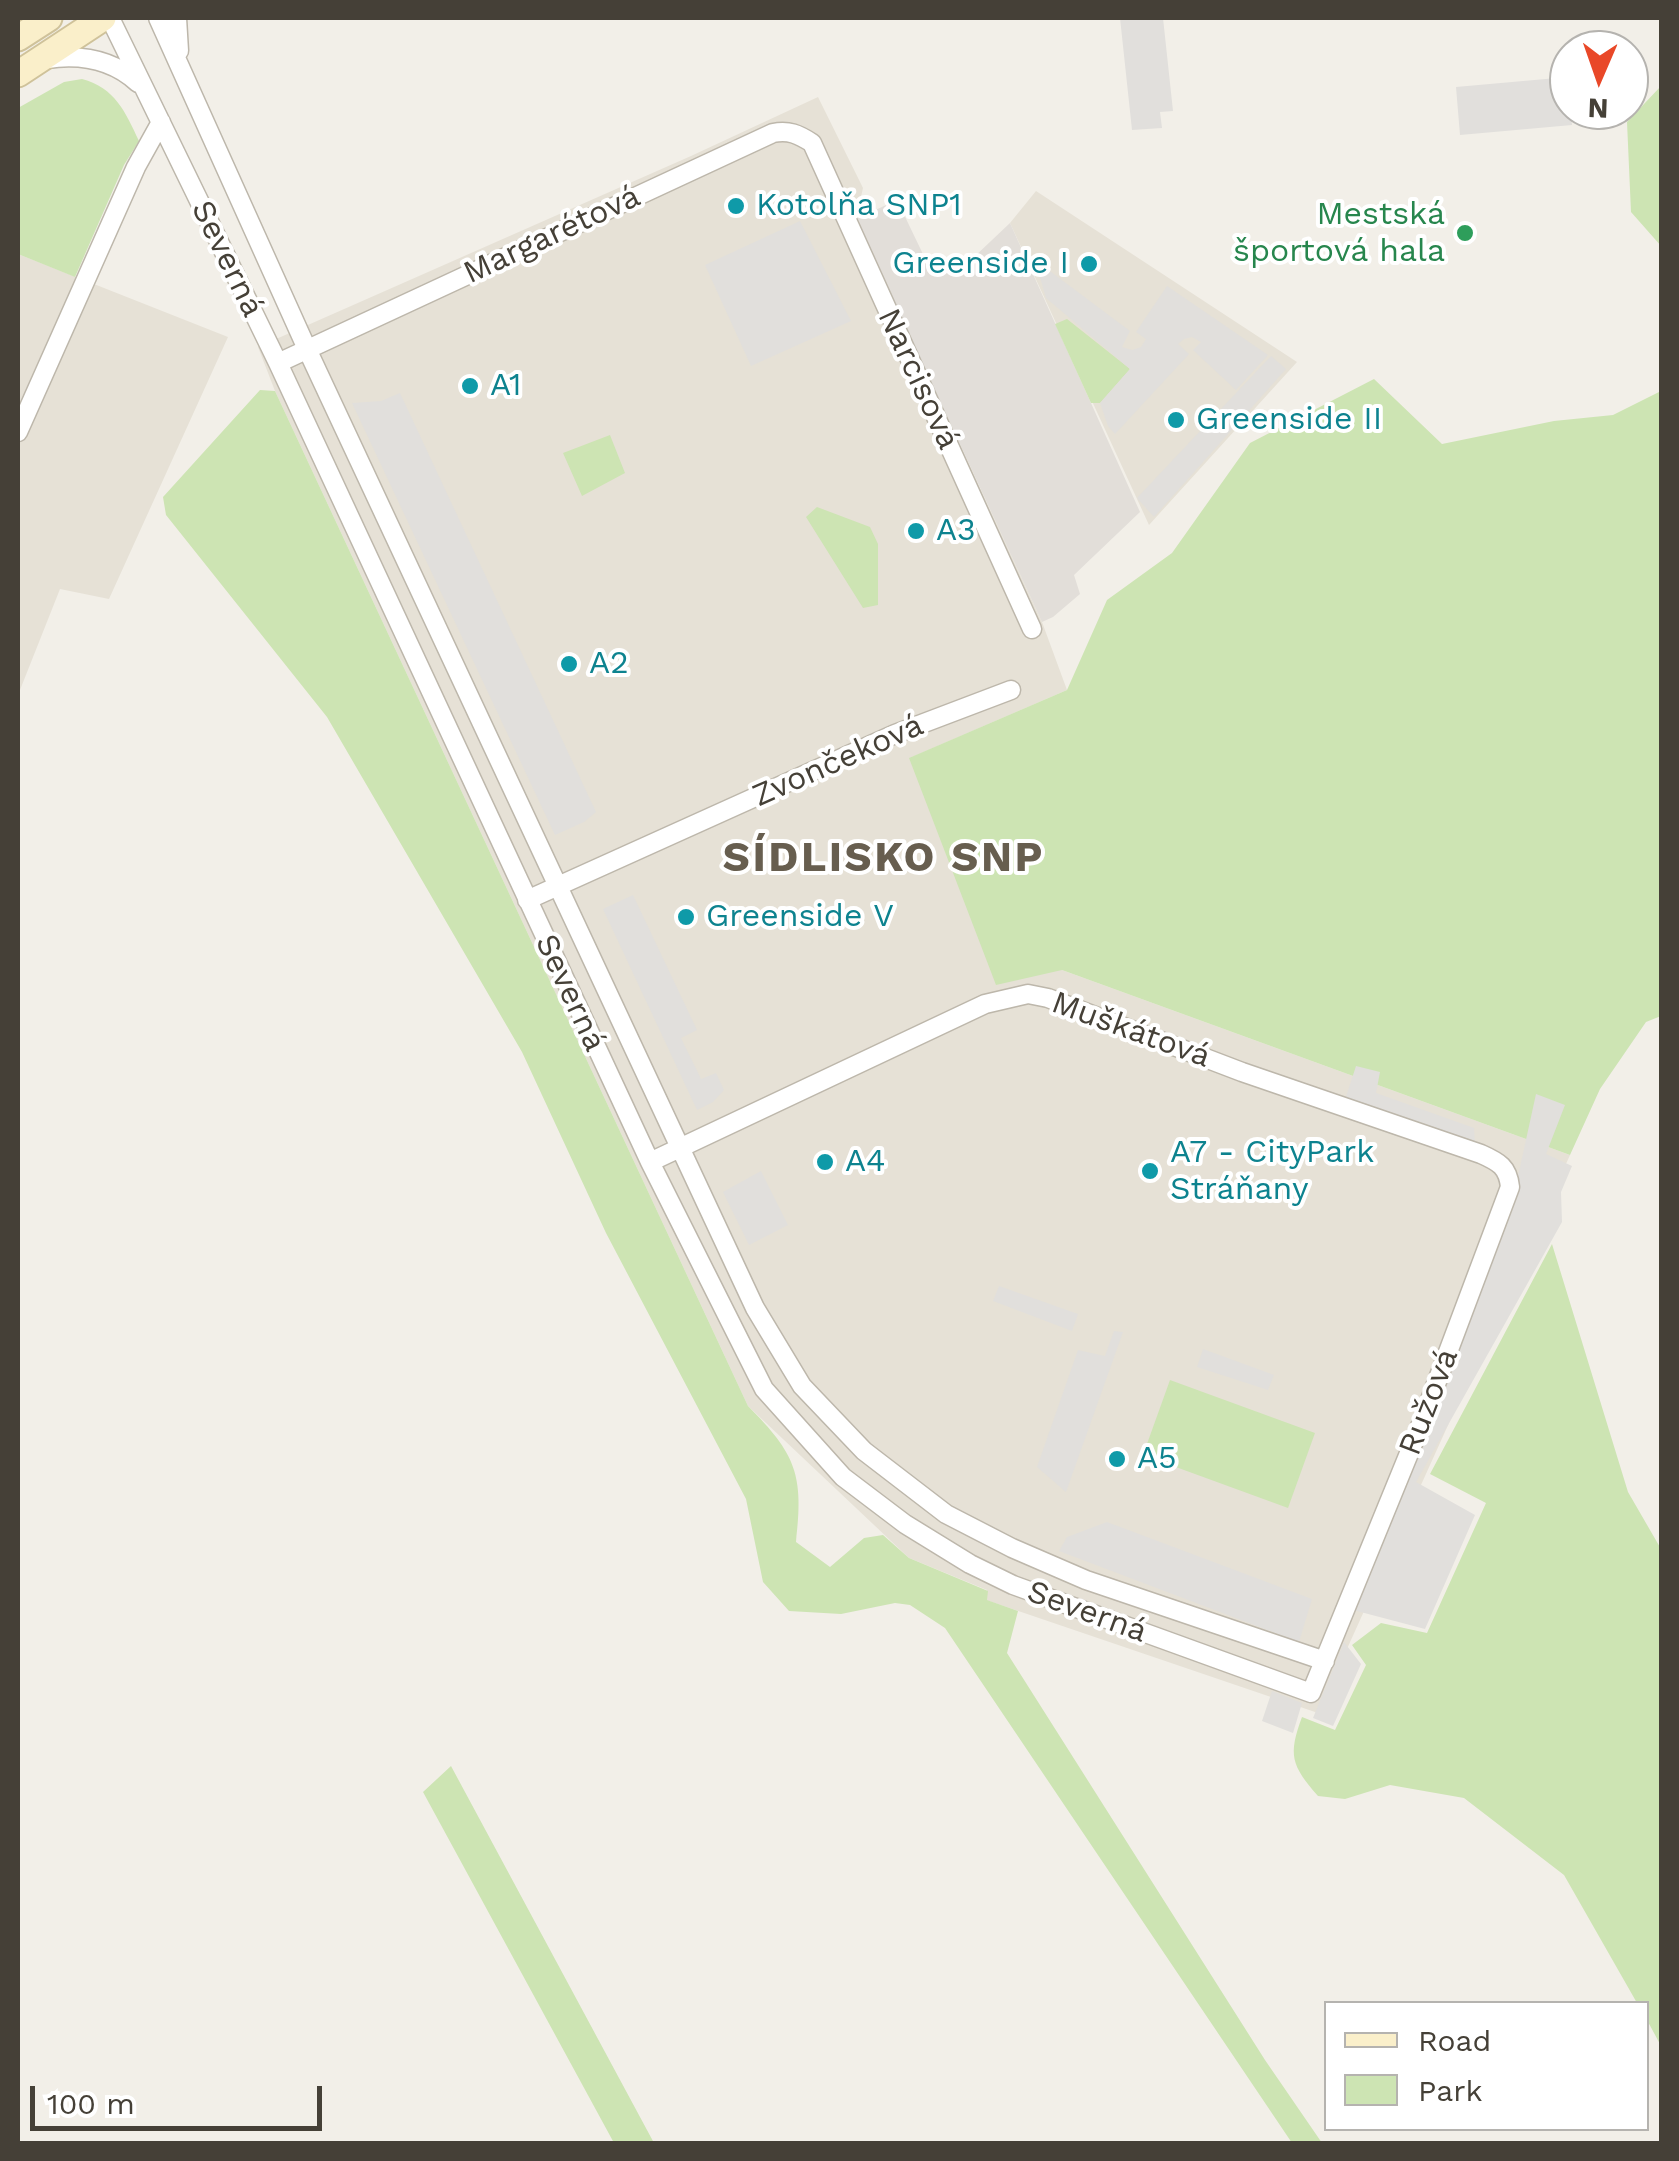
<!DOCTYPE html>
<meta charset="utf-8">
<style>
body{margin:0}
#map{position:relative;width:1679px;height:2161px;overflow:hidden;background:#f2efe8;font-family:"Work Sans",sans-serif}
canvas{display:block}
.frame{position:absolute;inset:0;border:20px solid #454037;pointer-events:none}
.legend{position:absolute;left:1324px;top:2001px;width:325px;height:130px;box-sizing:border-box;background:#fff;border:2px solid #b5b3af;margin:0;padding:12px 18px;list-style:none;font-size:30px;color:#454037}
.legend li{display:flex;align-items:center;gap:20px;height:50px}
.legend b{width:50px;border:2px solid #b5b3af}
.north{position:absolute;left:1549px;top:30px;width:100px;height:100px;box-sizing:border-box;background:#fff;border:2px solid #b5b3af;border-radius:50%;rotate:182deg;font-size:28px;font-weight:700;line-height:40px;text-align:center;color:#454037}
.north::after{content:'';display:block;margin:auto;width:35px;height:45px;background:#e94828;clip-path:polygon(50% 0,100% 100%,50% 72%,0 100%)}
.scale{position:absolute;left:30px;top:2086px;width:292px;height:45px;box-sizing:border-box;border:5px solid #454037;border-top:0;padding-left:12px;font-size:30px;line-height:35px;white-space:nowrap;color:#454037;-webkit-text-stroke:8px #fff;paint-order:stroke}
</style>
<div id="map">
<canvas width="1679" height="2161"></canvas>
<div class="frame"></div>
<ul class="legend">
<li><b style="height:12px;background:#faefca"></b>Road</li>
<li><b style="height:28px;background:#cde4b3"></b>Park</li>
</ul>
<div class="north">N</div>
<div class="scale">100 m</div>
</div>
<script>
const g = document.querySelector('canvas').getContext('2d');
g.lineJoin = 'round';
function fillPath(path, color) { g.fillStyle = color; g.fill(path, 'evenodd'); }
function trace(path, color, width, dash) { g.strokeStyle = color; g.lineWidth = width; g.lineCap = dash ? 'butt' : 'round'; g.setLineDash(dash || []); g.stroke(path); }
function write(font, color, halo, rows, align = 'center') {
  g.font = font + ' "Work Sans",sans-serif'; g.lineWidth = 8; g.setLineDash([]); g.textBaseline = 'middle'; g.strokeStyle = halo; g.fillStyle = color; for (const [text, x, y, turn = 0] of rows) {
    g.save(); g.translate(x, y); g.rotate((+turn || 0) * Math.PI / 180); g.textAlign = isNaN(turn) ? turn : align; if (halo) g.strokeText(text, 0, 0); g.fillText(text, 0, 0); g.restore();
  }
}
fillPath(new Path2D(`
 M 818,97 L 863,188 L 856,219 L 1042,622 L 1067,690 L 910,758 L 1062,970 L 1570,1155 L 1318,1713 L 986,1600 L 987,1590 L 909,1558 L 748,1406 L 275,391 L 258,347 L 691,156 Z
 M 1036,191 L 1297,362 L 1149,525 L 1010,223 Z
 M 18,254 L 228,337 L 109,599 L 60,589 L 18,695 Z`), '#e6e1d6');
fillPath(new Path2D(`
 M 897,200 L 933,275 L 973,258 L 1010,223 L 1140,512 L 1074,575 L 1080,594 L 1053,617 L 1042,622 L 856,219 Z`), '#e2ded9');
fillPath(new Path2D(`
 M 82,79 C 115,88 125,111 139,141 L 124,165 L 75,277 L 18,254 L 18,108 L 64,82 Z
 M 1661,86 L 1661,246 L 1631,212 L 1627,122 Z
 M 1067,319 L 1130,369 L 1100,403 L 1091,403 L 1055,324 Z
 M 1374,379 L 1442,444 L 1554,421 L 1613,415 L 1661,391 L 1661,1016 L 1646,1022 L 1600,1089 L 1570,1155 L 1062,970 L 996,985 L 909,758 L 1067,690 L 1107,600 L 1172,553 L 1250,443 Z
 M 260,390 L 275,391 L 748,1406 C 796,1454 804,1475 796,1542 L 830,1567 L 864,1538 L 883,1535 L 909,1558 L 988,1591 L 987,1600 L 1018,1611 L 1007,1653 L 1265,2060 L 1322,2143 L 1292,2143 L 945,1628 L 910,1605 L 895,1603 L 841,1614 L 789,1611 L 763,1582 L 746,1499 L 606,1233 L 522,1052 L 327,717 L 166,515 L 163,497 Z
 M 610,435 L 625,473 L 582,496 L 563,453 Z
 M 817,507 L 870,527 L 878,544 L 878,605 L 863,608 L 806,517 Z
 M 1552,1244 L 1628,1492 L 1661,1549 L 1661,2046 L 1647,2020 L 1646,2004 L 1637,2003 L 1564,1875 L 1464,1798 L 1390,1785 L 1345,1799 L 1318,1796 C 1291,1765 1288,1755 1302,1717 L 1335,1730 L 1366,1665 L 1352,1645 L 1381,1623 L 1427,1633 L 1486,1503 L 1430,1474 Z
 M 1170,1380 L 1315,1433 L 1288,1508 L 1143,1455 Z
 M 451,1766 L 654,2143 L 614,2143 L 423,1792 Z`), '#cde4b3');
fillPath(new Path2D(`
 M 1120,18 L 1163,18 L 1173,111 L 1160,112 L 1162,128 L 1132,130 Z
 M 1568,77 L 1572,125 L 1460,135 L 1456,87 Z
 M 800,221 L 851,321 L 751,366 L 705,265 Z
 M 1035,260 L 1130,331 L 1122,347 L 1132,350 L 1141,347 L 1146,339 L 1136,332 L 1167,286 L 1268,355 L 1236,390 L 1193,350 L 1201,342 L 1192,337 L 1184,339 L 1178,344 L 1189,354 L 1115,434 L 1108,426 L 1100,403 L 1130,369 L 1046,298 Z
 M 1271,356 L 1286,369 L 1154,517 L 1137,498 Z
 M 400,393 L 596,812 L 584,822 L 555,835 L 352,403 L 381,401 Z
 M 633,895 L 697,1030 L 681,1038 L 701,1079 L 716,1073 L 724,1090 L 713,1102 L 697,1110 L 603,909 Z
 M 1356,1066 L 1380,1072 L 1376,1093 L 1474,1128 L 1475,1144 L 1344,1103 Z
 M 1536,1094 L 1565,1105 L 1546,1154 L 1572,1166 L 1561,1192 L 1562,1222 L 1416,1482 L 1475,1515 L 1425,1629 L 1353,1610 L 1517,1181 Z
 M 761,1171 L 788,1225 L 749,1245 L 723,1192 Z
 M 999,1286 L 1078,1314 L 1072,1331 L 993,1301 Z
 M 1114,1331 L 1123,1332 L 1066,1492 L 1037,1467 L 1078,1350 L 1105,1356 Z
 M 1203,1349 L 1274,1375 L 1268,1390 L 1197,1367 Z
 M 1107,1522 L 1312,1599 L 1299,1642 L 1059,1551 L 1067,1537 Z
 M 1344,1642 L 1361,1664 L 1333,1726 L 1313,1718 Z
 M 1272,1691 L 1302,1703 L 1293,1733 L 1262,1721 Z`), '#e1dfdc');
const minor = new Path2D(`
 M 110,18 L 278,363 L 650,1162 L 764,1389 L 843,1477 L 905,1524 L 970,1564 L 1013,1585 L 1311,1693 L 1421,1424 L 1510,1187 C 1508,1167 1499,1162 1481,1154 L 1242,1072 L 1048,998 L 1028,994 L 985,1004 L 650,1162
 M 158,18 L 307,349 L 755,1308 L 802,1386 L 864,1451 L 946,1514 L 1012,1548 L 1086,1580 L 1325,1661
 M 177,18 L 179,51
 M 47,59 C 81,54 112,59 138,83
 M 278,363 L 773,133 C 789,130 798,134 812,143 L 1032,629
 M 18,432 L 136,167 L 161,122
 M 527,900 L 895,734 L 1011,690`);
const secondary = new Path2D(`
 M 18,38 L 49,18
 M 18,74 L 103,18`);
trace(minor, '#bdb7ab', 21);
trace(secondary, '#cfc29a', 29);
trace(minor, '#fff', 18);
trace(secondary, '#faefca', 25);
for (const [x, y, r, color] of [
 [736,206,10,"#0f9aa8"],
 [1465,233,10,"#2e9e5b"],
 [1089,264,10,"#0f9aa8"],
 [470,386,10,"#0f9aa8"],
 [1176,420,10,"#0f9aa8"],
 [916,531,10,"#0f9aa8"],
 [569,664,10,"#0f9aa8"],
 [686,917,10,"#0f9aa8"],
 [825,1162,10,"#0f9aa8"],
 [1150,1171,10,"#0f9aa8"],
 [1117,1459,10,"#0f9aa8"]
]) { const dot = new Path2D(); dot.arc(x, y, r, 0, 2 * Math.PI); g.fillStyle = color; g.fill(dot); trace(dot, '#fff', 4); }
write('32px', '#0d838f', '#fff', [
 ["Kotolňa SNP1",756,206],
 ["Greenside I",1069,264,"right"],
 ["A1",490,386],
 ["Greenside II",1196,420],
 ["A3",936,531],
 ["A2",589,664],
 ["Greenside V",706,917],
 ["A7 - CityPark",1170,1153],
 ["Stráňany",1170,1190],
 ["A4",845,1162],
 ["A5",1137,1459]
], 'left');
write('32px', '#27864d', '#fff', [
 ["Mestská",1445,215],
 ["športová hala",1445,252]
], 'right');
write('32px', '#454037', '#fff', [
 ["Margarétová",552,235,-25],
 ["Severná",227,259,64],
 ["Narcisová",918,379,65],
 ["Zvončeková",838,761,-24],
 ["Severná",570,993,65],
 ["Muškátová",1131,1030,20],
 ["Ružová",1429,1402,-69],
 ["Severná",1087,1612,20]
]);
g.letterSpacing = '2.5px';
write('bold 42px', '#675e4f', '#fff', [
 ["SÍDLISKO SNP",884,859]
]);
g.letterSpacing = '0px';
</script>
